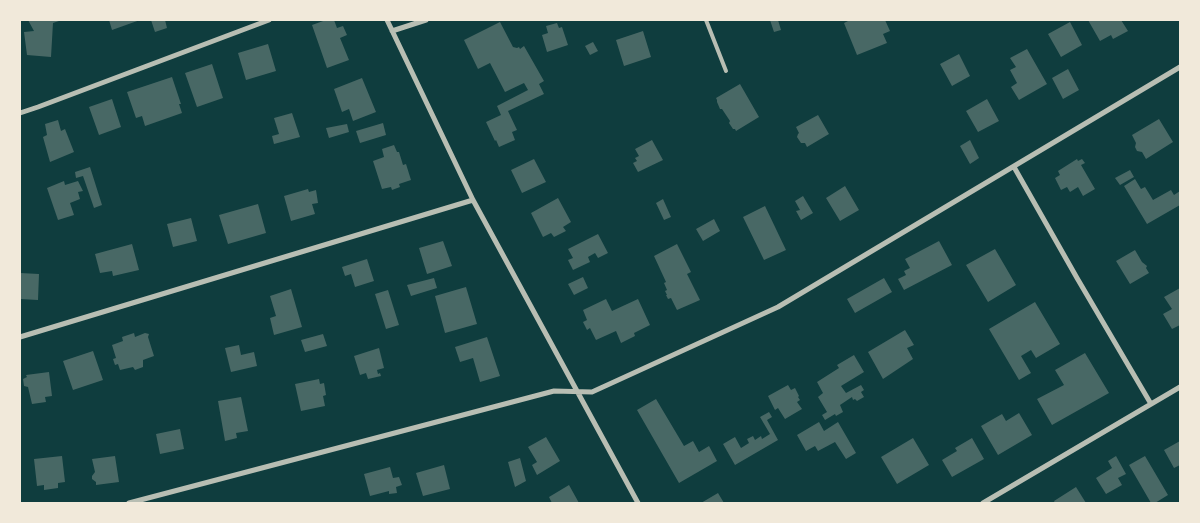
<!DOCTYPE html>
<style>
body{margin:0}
#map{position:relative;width:1200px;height:523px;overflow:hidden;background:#0f3d3e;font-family:Ubuntu,sans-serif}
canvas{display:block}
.frame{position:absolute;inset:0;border:21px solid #f1e9da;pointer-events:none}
</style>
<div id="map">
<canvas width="1200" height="523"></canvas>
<div class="frame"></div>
</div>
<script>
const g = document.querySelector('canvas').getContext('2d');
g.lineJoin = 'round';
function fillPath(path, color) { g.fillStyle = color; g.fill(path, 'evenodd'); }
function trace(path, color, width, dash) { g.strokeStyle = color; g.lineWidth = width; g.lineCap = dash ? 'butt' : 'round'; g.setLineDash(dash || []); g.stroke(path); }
fillPath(new Path2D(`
 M 28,20 L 62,20 L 53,23 L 51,57 L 27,55 L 24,32 L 34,31 Z
 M 109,20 L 140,20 L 112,30 Z
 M 151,20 L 165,20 L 167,28 L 155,32 Z
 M 326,20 L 334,20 L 337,28 L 343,26 L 347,35 L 340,38 L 349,60 L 327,68 L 312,25 Z
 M 770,20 L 778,20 L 781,30 L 774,32 Z
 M 850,20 L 885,20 L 890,31 L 883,34 L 887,43 L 857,55 L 844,23 Z
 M 1088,20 L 1121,20 L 1128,31 L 1113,39 L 1111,35 L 1100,41 Z
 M 500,22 L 513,47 L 517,48 L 519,47 L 520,49 L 524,46 L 544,81 L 539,84 L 544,94 L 508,111 L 517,130 L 512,132 L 515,140 L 499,147 L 496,140 L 495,141 L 486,122 L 501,115 L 497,106 L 528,90 L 524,83 L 505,92 L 490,63 L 478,69 L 464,40 Z
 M 1070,22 L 1082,45 L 1061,57 L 1048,34 Z
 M 557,23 L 559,28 L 562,27 L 568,45 L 547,52 L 542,35 L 548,33 L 546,26 Z
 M 643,31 L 651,57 L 624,66 L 616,40 Z
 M 593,42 L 598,51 L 590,55 L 585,46 Z
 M 268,44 L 276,71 L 246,80 L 238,53 Z
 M 1027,49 L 1047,84 L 1019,100 L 1011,87 L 1017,83 L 1010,70 L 1016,67 L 1010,58 Z
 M 959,54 L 970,76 L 952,86 L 940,64 Z
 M 212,64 L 223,98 L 197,107 L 185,73 Z
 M 1068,69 L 1079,90 L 1063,99 L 1052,78 Z
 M 172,77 L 181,104 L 179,104 L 182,113 L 145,126 L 142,116 L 136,118 L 127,92 Z
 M 362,78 L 376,112 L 353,121 L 349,109 L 342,112 L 334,89 Z
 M 740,84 L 759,117 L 736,131 L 735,129 L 733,129 L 729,123 L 730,121 L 722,109 L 720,109 L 717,102 L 717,100 L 716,98 Z
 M 112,99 L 121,127 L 99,135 L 89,107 Z
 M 987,99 L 999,121 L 978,132 L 966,111 Z
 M 292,113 L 300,137 L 274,144 L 272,136 L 279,134 L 274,118 Z
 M 818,115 L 829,134 L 807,147 L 805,143 L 801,143 L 797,137 L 798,134 L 799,133 L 796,127 Z
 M 1159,119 L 1173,142 L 1146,159 L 1142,152 L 1137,151 L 1135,147 L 1136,143 L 1132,135 Z
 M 58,120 L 61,131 L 65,129 L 74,152 L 50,162 L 43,137 L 47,135 L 45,124 Z
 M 383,123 L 386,135 L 360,143 L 356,131 Z
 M 347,124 L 349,132 L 329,138 L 326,128 Z
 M 652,140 L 663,160 L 638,172 L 633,163 L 637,161 L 635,158 L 639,156 L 635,149 Z
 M 970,140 L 979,158 L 970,164 L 960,146 Z
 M 394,145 L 397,152 L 399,152 L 403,165 L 406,164 L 411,180 L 399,184 L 400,187 L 392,190 L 391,187 L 382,189 L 373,161 L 384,157 L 382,149 Z
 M 534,159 L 546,182 L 522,193 L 511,170 Z
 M 1077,159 L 1078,161 L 1082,159 L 1085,163 L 1081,165 L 1095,189 L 1083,196 L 1078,187 L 1070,192 L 1067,187 L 1061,190 L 1055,178 L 1060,175 L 1058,171 Z
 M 90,167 L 102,205 L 94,208 L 83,176 L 76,178 L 75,172 Z
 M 1130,170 L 1134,177 L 1120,185 L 1115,178 Z
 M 1135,179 L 1141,189 L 1145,187 L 1153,200 L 1171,190 L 1174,195 L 1180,191 L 1180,205 L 1147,224 L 1124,186 Z
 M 64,181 L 65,185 L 78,181 L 83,191 L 78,192 L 80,199 L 70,203 L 74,215 L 58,220 L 47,188 Z
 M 845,186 L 859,210 L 840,221 L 826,198 Z
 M 308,189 L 309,192 L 316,190 L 318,203 L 312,204 L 315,214 L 291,221 L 284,196 Z
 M 803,196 L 813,213 L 801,220 L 796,211 L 800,210 L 795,201 Z
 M 558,198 L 571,222 L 563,227 L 566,231 L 554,237 L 551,233 L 543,237 L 531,213 Z
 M 663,199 L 671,217 L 664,220 L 656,203 Z
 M 258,204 L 266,233 L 228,244 L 219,215 Z
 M 765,206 L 786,250 L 764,260 L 743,217 Z
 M 191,218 L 197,241 L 173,247 L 167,224 Z
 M 714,219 L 720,231 L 703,241 L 696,229 Z
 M 598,234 L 608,253 L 598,258 L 595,253 L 588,257 L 590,262 L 573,270 L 568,260 L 573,258 L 568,249 Z
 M 443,241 L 452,266 L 427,274 L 419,248 Z
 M 939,241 L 952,265 L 904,290 L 898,279 L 906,275 L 904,271 L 910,268 L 905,259 Z
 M 132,244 L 139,270 L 113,276 L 112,271 L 100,273 L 95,254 Z
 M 677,244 L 691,272 L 687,274 L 700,300 L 677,310 L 671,298 L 668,299 L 666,295 L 667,295 L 665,291 L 667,290 L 664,283 L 666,282 L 654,256 Z
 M 995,249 L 1016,285 L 988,302 L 966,265 Z
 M 1135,250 L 1142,262 L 1147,266 L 1146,268 L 1149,273 L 1130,284 L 1116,261 Z
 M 367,259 L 374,281 L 355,287 L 351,274 L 345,276 L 342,267 Z
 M 20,273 L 39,274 L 38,300 L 20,299 Z
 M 583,277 L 588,288 L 574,295 L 568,284 Z
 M 434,278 L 437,288 L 411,296 L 407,285 Z
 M 884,278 L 892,292 L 855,313 L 847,299 Z
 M 466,287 L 477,324 L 445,333 L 435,296 Z
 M 1180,288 L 1180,325 L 1172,329 L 1163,314 L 1172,309 L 1164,297 Z
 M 291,289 L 302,327 L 274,335 L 270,318 L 276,316 L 270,296 Z
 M 388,290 L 399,325 L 386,329 L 375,294 Z
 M 606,299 L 612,311 L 638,299 L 650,325 L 634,333 L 635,336 L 621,343 L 616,331 L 596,340 L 590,328 L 587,330 L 583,322 L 587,320 L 583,310 Z
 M 1035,302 L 1060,344 L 1036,358 L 1031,350 L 1021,356 L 1031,373 L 1019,380 L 989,329 Z
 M 905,330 L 914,345 L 907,348 L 913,359 L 883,379 L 868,352 Z
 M 134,333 L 135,337 L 145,333 L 149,334 L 148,337 L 154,356 L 143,360 L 143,367 L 135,370 L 133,367 L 120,370 L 118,364 L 115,365 L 113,359 L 116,358 L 112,345 L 123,341 L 122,337 Z
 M 323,334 L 327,346 L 305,352 L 301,340 Z
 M 487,337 L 500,376 L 480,382 L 473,358 L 460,362 L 455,347 Z
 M 239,345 L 241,355 L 254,352 L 257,366 L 231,372 L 225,348 Z
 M 379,348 L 384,368 L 377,370 L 378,374 L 380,373 L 381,376 L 368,379 L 366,373 L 360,375 L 354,356 Z
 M 93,351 L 103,380 L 73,390 L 63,361 Z
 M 1085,353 L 1109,393 L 1052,425 L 1037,399 L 1064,385 L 1055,370 Z
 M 854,355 L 864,372 L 841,386 L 846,393 L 861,385 L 864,390 L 861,392 L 864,397 L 857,401 L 855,399 L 853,400 L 852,397 L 840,405 L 843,412 L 836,416 L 835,414 L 825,420 L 822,415 L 827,412 L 818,397 L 823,393 L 817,382 L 839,368 L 837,365 Z
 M 49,372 L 52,396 L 45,397 L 46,402 L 32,404 L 28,387 L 24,386 L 23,379 L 27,377 L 26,375 Z
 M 319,379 L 320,384 L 324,383 L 326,395 L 323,396 L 325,406 L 301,411 L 295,384 Z
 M 788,385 L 791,390 L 795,388 L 799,396 L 798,397 L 800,400 L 797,402 L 802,409 L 785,419 L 778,408 L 775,410 L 768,396 Z
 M 241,397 L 248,431 L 236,433 L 237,438 L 225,441 L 218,401 Z
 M 656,399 L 684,446 L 693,441 L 699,452 L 709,446 L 717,461 L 679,483 L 637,410 Z
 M 769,412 L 772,417 L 767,420 L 778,440 L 735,465 L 723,444 L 735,437 L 741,448 L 749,443 L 747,439 L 753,436 L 755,440 L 761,436 L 762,439 L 770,434 L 760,417 Z
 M 1019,413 L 1032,435 L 998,455 L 981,426 L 1002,414 L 1006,421 Z
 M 819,422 L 824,431 L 838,422 L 856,453 L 846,459 L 835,442 L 818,451 L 815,446 L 806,451 L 797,435 Z
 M 180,429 L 184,449 L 160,454 L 156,434 Z
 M 546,437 L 560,461 L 537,475 L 532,465 L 537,462 L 528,447 Z
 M 913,438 L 929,465 L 897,484 L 881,457 Z
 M 972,438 L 984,459 L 952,477 L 942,460 L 957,451 L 955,448 Z
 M 1180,441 L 1180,465 L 1174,468 L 1164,450 Z
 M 62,456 L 65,482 L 58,483 L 58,488 L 44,490 L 44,485 L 37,486 L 34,459 Z
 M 115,456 L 119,482 L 96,485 L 96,482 L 92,479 L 92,476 L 95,472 L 92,459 Z
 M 1116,456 L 1126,474 L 1118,478 L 1122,485 L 1106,494 L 1096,478 L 1112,468 L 1108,461 Z
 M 1145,456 L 1168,495 L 1155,503 L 1151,503 L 1129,465 Z
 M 520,458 L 526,481 L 515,487 L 508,462 Z
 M 444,465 L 450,489 L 423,496 L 416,473 Z
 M 390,467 L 393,478 L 399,477 L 402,485 L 396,487 L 397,493 L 389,494 L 389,491 L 370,496 L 364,474 Z
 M 569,485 L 579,503 L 552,503 L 549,497 Z
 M 1076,487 L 1086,503 L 1055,503 L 1054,501 Z
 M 718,493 L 724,503 L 701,503 Z`), '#486865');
trace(new Path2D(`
 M 706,20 L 726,71`), '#b8beb3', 4);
trace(new Path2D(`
 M 387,20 L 473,200 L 638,503
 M 392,31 L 426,20
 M 20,113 L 38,107 L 269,20
 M 1014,167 L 1077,278 L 1151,404
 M 20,337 L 473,200
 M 129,503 L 554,391 L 592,392 L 778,307 L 1180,67
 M 983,503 L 1180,387`), '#b8beb3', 5);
</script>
